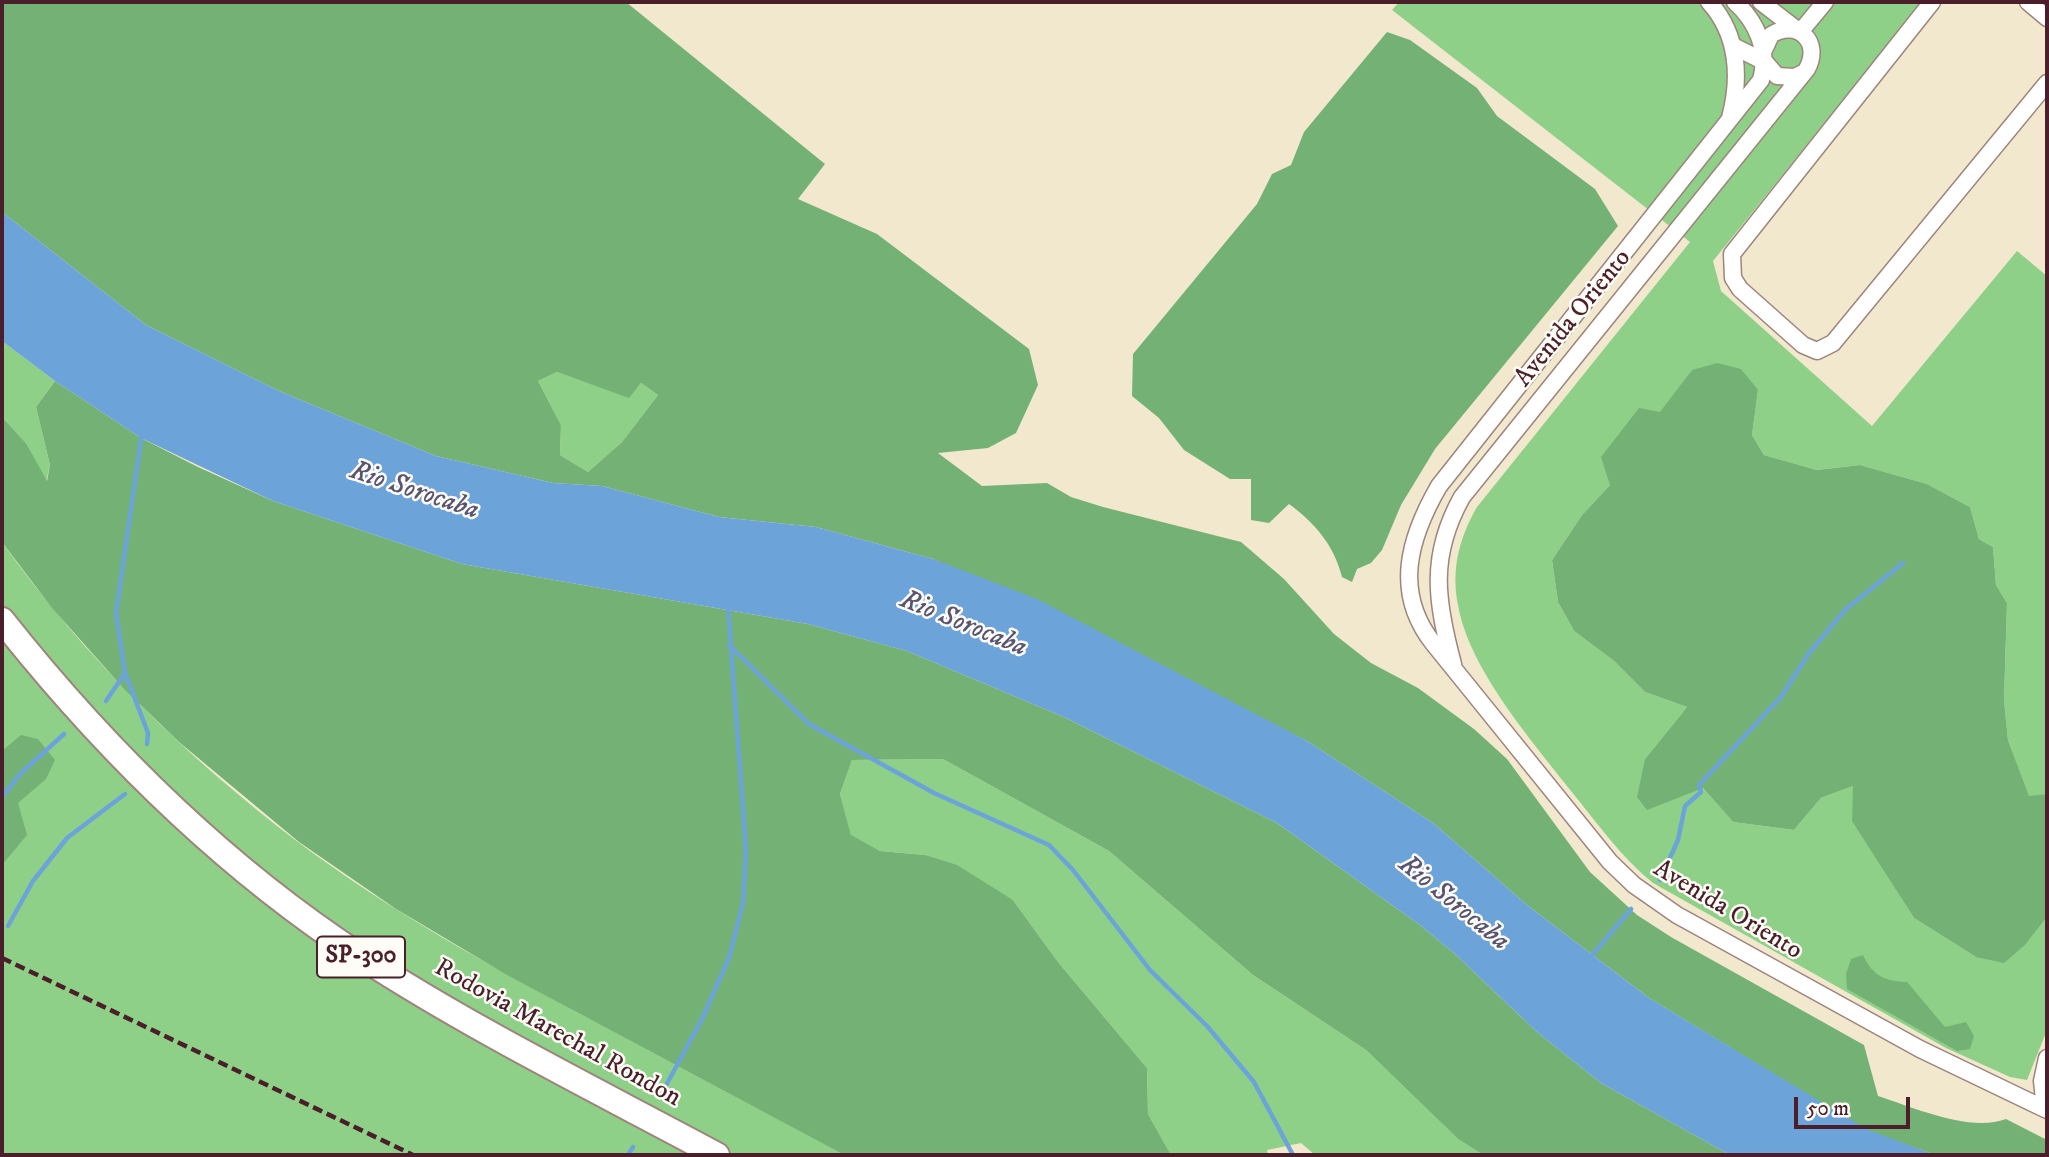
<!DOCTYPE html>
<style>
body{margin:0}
#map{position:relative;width:2049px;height:1157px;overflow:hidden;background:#f1e8ce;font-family:"IM FELL DW Pica",serif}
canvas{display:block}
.frame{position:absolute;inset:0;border:4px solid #4a1f2b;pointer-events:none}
.scale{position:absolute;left:1794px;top:1097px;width:116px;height:32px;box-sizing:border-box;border:4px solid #4a1f2b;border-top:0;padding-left:9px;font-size:21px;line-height:24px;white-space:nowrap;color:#4a1f2b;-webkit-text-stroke:5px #fdfcf7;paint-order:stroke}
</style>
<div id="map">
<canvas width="2049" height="1157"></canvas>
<div class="frame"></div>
<div class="scale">50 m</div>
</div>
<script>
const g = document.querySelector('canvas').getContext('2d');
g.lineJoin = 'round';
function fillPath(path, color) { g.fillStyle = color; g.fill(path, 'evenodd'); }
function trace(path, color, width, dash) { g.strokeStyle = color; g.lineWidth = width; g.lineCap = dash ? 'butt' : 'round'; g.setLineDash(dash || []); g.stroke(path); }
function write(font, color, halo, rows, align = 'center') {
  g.font = font + ' "IM FELL DW Pica",serif'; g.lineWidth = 5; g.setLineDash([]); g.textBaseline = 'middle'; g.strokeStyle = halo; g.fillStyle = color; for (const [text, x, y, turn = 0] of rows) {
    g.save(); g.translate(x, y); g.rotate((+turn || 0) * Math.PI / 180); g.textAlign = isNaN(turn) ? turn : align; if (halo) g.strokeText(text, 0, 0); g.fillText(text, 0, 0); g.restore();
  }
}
fillPath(new Path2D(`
 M 1399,2 L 1922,2 L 1713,261 L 1721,291 L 1872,426 L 2017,251 L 2047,276 L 2047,794 L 2029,797 L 2008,740 L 2004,700 L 2007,603 L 1996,585 L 1993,547 L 1979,539 L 1970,507 L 1927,484 L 1860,465 L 1817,470 L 1764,455 L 1752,435 L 1758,390 L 1692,370 L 1610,485 L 1582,515 L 1552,560 L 1558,602 L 1574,631 L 1614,661 L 1645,692 L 1687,707 L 1645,759 L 1703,788 L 1733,822 L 1794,830 L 1821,798 L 1853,786 L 1853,821 L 1914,918 L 1976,957 L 2026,944 L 2047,917 L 2047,1030 L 2027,1080 L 2010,1077 L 1946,1048 L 1653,883 C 1621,857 1597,823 1571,791 C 1532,741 1469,669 1458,605 C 1451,570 1459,538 1477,507 L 1690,242 L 1392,10 Z
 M 2,341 L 55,381 L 36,407 L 50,465 L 46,482 L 26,443 L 2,417 Z
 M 557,372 L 629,397 L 641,383 L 658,395 L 622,442 L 588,472 L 560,455 L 561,425 L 538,381 Z
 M 2,542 C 84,657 186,757 298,842 C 391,912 494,968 597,1023 C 679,1067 762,1111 844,1155 L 2,1155 Z
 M 943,759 L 1109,851 L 1253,975 L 1366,1050 L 1458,1139 L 1483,1155 L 1315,1155 L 1301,1143 L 1267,1150 L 1268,1155 L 1171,1155 L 1148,1114 L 1147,1068 L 1058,962 L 1013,900 L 925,855 L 880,851 L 851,836 L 840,794 L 852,760 Z`), '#8fd088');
fillPath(new Path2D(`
 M 2,2 L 626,2 L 825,164 L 798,199 L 877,234 L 1029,349 L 1038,385 L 1016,433 L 988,448 L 938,453 L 982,486 L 1047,483 L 1071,497 L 1103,507 L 1241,542 L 1284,579 L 1334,634 L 1371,663 L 1418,688 L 1474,729 L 1507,759 L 1590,872 L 1637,915 L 1671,937 L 1864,1045 L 1878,1096 C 1913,1107 1970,1133 2006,1119 L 2047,1140 L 2047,1155 L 1935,1155 L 1866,1130 L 1649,998 L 1527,905 L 1433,823 L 1307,741 L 933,559 L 816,527 L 719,517 L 602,486 L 553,483 L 436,456 L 279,391 L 146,325 L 2,212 ZM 557,372 L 629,398 L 641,383 L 658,395 L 622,442 L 588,472 L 560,455 L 561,425 L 538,381 Z
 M 1387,32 L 1410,40 L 1477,88 L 1497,116 L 1595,189 L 1618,226 L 1435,449 L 1401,505 L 1382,550 L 1371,563 L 1357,569 L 1352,582 L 1342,577 C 1334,545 1315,523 1289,504 L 1269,523 L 1251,520 L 1251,479 L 1230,479 L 1184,450 L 1159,418 L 1132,396 L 1133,354 L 1257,204 L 1272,174 L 1291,165 L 1304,132 Z
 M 1717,363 L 1741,369 L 1758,390 L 1752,435 L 1764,455 L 1817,470 L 1860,465 L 1927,484 L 1970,507 L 1979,539 L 1993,547 L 1996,585 L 2007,603 L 2004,700 L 2008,740 L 2029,796 L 2047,794 L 2047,917 L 2026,944 L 2004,963 L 1976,957 L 1914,918 L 1852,821 L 1853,786 L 1821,798 L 1794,830 L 1733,822 L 1703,788 L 1647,810 L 1637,797 L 1645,759 L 1687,707 L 1645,692 L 1614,661 L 1574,631 L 1558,602 L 1552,560 L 1582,515 L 1610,485 L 1601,457 L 1639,408 L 1660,412 L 1692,370 Z
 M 55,381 L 141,438 L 198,467 L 273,501 L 462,564 L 808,624 L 907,651 L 1066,718 L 1277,823 L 1420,925 L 1455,954 L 1537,1032 L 1601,1083 L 1730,1155 L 1483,1155 L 1458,1139 L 1366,1050 L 1253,975 L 1109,851 L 943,759 L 852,760 L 840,794 L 851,835 L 880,851 L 925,855 L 957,865 L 1013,900 L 1058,962 L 1147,1068 L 1148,1114 L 1171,1155 L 844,1155 L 507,975 L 396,909 L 299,842 L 179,742 L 125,690 L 52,608 L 2,542 L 2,417 L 26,443 L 47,481 L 50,465 L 36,407 Z
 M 21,735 L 38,739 L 55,760 L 46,779 L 18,803 L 27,835 L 2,865 L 2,751 Z
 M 1863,955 C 1873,976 1884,981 1907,982 L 1945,1027 L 1966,1022 L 1974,1036 L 1970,1049 L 1957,1051 L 1847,989 L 1846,974 L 1851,959 Z`), '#73b274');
fillPath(new Path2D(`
 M 2,212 L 146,325 L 279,391 L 436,456 L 553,483 L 602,486 L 719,517 L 816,527 L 933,559 L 1037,599 L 1307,741 L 1433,823 L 1527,905 L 1649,998 L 1866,1129 L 1935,1155 L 1730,1155 L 1601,1083 L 1537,1032 L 1455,954 L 1420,925 L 1277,823 L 1066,718 L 907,651 L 808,624 L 462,564 L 273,501 L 141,438 L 55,381 L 2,341 Z`), '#6ca4da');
trace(new Path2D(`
 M 142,433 L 116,613 L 125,673 L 148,733 L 147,744
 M 729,645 L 809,724 L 934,793 L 1049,845 L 1073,870 L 1150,970 L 1207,1026 L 1254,1082 L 1293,1155
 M 106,701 L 125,673
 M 2,797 L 20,774 L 64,734
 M 1660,880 L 1678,840 L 1685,806 L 1701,792 L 1699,785 L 1781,697 L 1809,653 L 1845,610 L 1903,563
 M 8,926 L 33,881 L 67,838 L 125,794
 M 1589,959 L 1631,909
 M 663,1091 L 702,1019 L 729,958 L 743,903 L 746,850 L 728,606
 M 628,1155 L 633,1147`), '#6ca4da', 4.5);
const minor = new Path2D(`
 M 1709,2 C 1738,34 1741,77 1730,118
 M 1735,2 C 1757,22 1769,50 1761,80 L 1439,486 C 1409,538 1393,592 1433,643 L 1610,862 L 1634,885 L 1677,915 L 1920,1049 L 2047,1110
 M 1761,2 L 1796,29
 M 1932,2 L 1732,254 L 1733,278 L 1740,289 L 1803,345 L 1817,351 L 1833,343 L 2047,83
 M 2028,2 L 2047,18
 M 1801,31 L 1825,2
 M 1733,46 L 1765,62 L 1777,76 L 1795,77 L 1803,73
 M 1453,664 C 1436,601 1429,556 1462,497 L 1807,69 C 1822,41 1797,19 1771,35 L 1763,52
 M 2045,1109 L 2042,1081 L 2047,1058`);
const primary = new Path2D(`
 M 2,620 C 105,750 221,865 360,956 C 474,1030 598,1091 717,1155`);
trace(minor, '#9e847c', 19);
trace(primary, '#9e847c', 28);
trace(minor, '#fff', 16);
trace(primary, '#fff', 24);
trace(new Path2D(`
 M 2,958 L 413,1155`), '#4a1f2b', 4.5, [10, 5]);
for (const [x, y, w] of [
 [361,957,88]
]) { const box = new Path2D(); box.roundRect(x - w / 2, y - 20.5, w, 41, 5); g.fillStyle = '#fdfcf7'; g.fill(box); trace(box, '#4a1f2b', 2); }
write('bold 24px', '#4a1f2b', null, [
 ["SP-300",361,957]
]);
write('26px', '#4a1f2b', '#fdfcf7', [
 ["Avenida Oriento",1574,319,-51],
 ["Avenida Oriento",1727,911,31],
 ["Rodovia Marechal Rondon",557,1034,29]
]);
write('italic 28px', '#585471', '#fdfcf7', [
 ["Rio Sorocaba",414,492,18],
 ["Rio Sorocaba",963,625,22],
 ["Rio Sorocaba",1453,904,39]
]);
</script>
